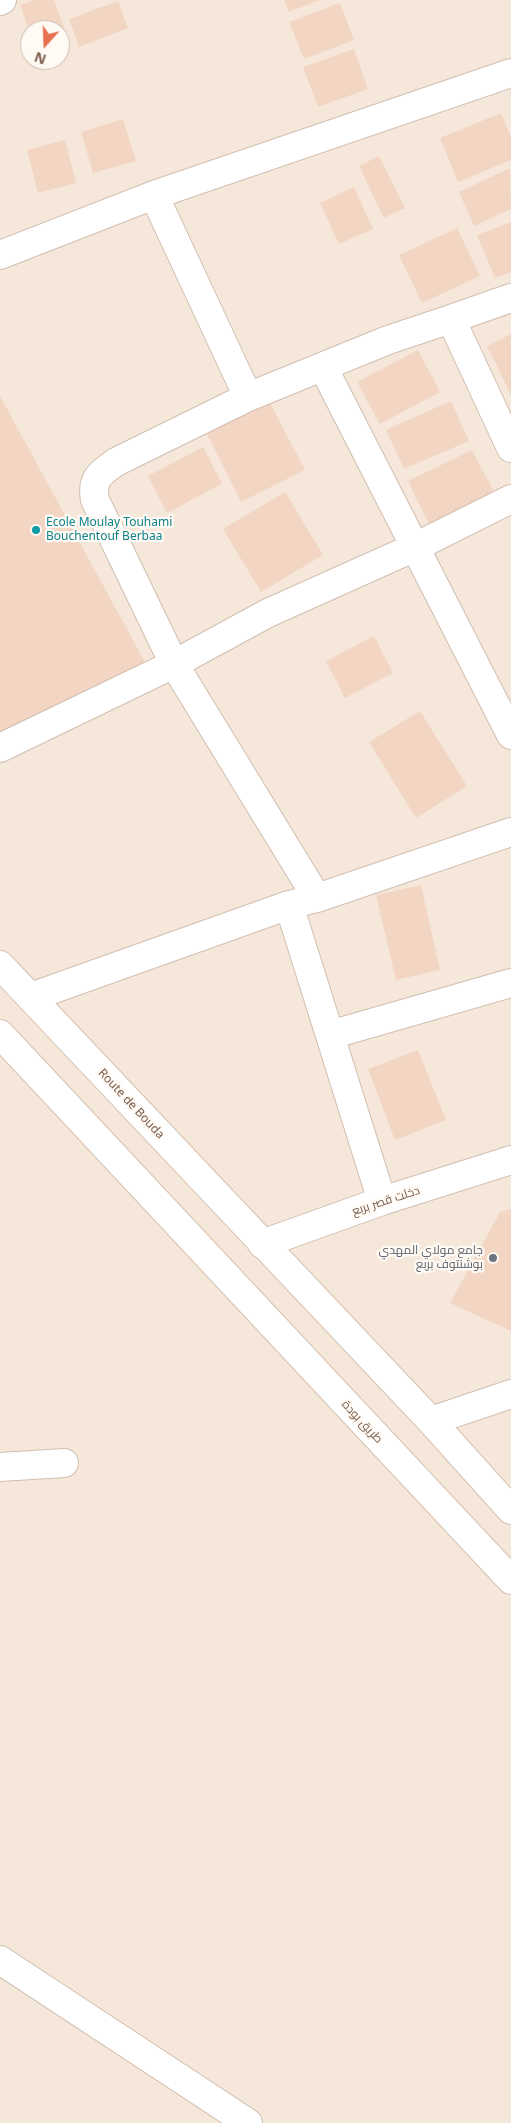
<!DOCTYPE html>
<meta charset="utf-8">
<style>
body{margin:0}
#map{position:relative;width:511px;height:2123px;overflow:hidden;background:#fdf6ec;font-family:"Noto Sans",sans-serif}
canvas{display:block}
.north{position:absolute;left:20px;top:20px;width:50px;height:50px;box-sizing:border-box;background:#fffaf3;border:1px solid #cabbb1;border-radius:50%;rotate:200deg;font-size:14px;font-weight:700;line-height:20px;text-align:center;color:#7a5c4d}
.north::after{content:'';display:block;margin:auto;width:18px;height:22px;background:#e76f51;clip-path:polygon(50% 0,100% 100%,50% 72%,0 100%)}
</style>
<div id="map">
<canvas width="511" height="2123"></canvas>
<div class="north">N</div>
</div>
<script>
const g = document.querySelector('canvas').getContext('2d');
g.lineJoin = 'round';
function fillPath(path, color) { g.fillStyle = color; g.fill(path, 'evenodd'); }
function trace(path, color, width, dash) { g.strokeStyle = color; g.lineWidth = width; g.lineCap = dash ? 'butt' : 'round'; g.setLineDash(dash || []); g.stroke(path); }
function write(font, color, halo, rows, align = 'center') {
  g.font = font + ' "Noto Sans",Cairo,sans-serif'; g.lineWidth = 4.5; g.setLineDash([]); g.textBaseline = 'middle'; g.strokeStyle = halo; g.fillStyle = color; for (const [text, x, y, turn = 0] of rows) {
    g.save(); g.translate(x, y); g.rotate((+turn || 0) * Math.PI / 180); g.textAlign = isNaN(turn) ? turn : align; if (halo) g.strokeText(text, 0, 0); g.fillText(text, 0, 0); g.restore();
  }
}
fillPath(new Path2D(`
 M 0,0 L 511,0 L 511,2123 L 0,2123 ZM 30,30 L 60,30 L 60,60 L 30,60 Z`), '#f5e8da');
fillPath(new Path2D(`
 M 34,0 L 54,0 L 65,31 L 60,32 L 60,30 L 29,30 L 20,5 Z
 M 284,0 L 320,0 L 289,12 Z
 M 118,1 L 128,28 L 79,47 L 69,19 Z
 M 340,3 L 354,40 L 304,59 L 289,22 Z
 M 354,49 L 368,89 L 318,107 L 303,67 Z
 M 501,113 L 511,137 L 511,160 L 458,182 L 440,138 Z
 M 123,119 L 136,161 L 93,173 L 81,132 Z
 M 65,140 L 76,183 L 38,193 L 27,150 Z
 M 379,156 L 405,208 L 384,218 L 359,166 Z
 M 510,168 L 511,209 L 474,226 L 459,192 Z
 M 354,187 L 373,229 L 339,244 L 320,203 Z
 M 511,222 L 511,272 L 495,278 L 477,235 Z
 M 457,228 L 480,276 L 422,303 L 399,255 Z
 M 511,334 L 511,395 L 487,346 Z
 M 418,350 L 440,392 L 380,424 L 357,382 Z
 M 0,396 L 146,664 L 0,737 Z
 M 269,401 L 305,470 L 241,502 L 206,432 Z
 M 451,401 L 469,441 L 404,469 L 386,430 Z
 M 203,447 L 222,484 L 167,513 L 148,476 Z
 M 472,450 L 496,496 L 431,528 L 408,481 Z
 M 285,492 L 323,555 L 261,592 L 223,529 Z
 M 374,636 L 393,673 L 345,698 L 326,661 Z
 M 420,711 L 467,786 L 416,818 L 369,742 Z
 M 421,885 L 440,970 L 396,980 L 376,895 Z
 M 418,1050 L 446,1120 L 395,1140 L 368,1069 Z
 M 511,1209 L 511,1331 L 450,1303 L 500,1212 Z`), '#f3d5c3');
const minor = new Path2D(`
 M 0,1 L 2,0
 M 154,195 L 248,397
 M 0,255 L 154,195 L 511,73
 M 511,298 L 451,319 L 511,448
 M 323,367 L 511,735
 M 0,748 L 174,664 L 268,613 L 413,548 L 511,499
 M 317,898 L 174,664 L 95,500 C 91,479 100,473 116,462 L 248,397 L 388,340 L 451,319
 M 289,905 L 382,1201
 M 31,997 L 289,905 L 317,898 L 511,832
 M 330,1035 L 511,983
 M 262,1244 L 382,1201 L 511,1160
 M 431,1421 L 511,1394
 M 0,1467 L 64,1463`);
const tertiary = new Path2D(`
 M 0,1960 L 248,2123`);
const secondary = new Path2D(`
 M 0,965 L 431,1421 L 511,1510
 M 0,1034 L 511,1580`);
trace(minor, '#d1beb0', 30);
trace(tertiary, '#d1beb0', 30);
trace(secondary, '#d6c0b0', 30);
trace(minor, '#fff', 28);
trace(tertiary, '#fff', 28);
trace(secondary, '#fff', 28);
for (const [x, y, r, color] of [
 [36,530,5,"#0f9aa8"],
 [493,1258,5,"#6b7280"]
]) { const dot = new Path2D(); dot.arc(x, y, r, 0, 2 * Math.PI); g.fillStyle = color; g.fill(dot); trace(dot, '#fffaf3', 2); }
write('12px', '#0d838f', '#fffaf3', [
 ["Ecole Moulay Touhami",46,523],
 ["Bouchentouf Berbaa",46,537]
], 'left');
write('12px', '#7a5c4d', '#fffaf3', [
 ["Route de Bouda",131,1104,47],
 ["دخلت قصر بربع",386,1201,-18],
 ["طريق بودة",362,1422,47]
]);
write('12px', '#5b616d', '#fffaf3', [
 ["جامع مولاي المهدي",483,1251],
 ["بوشنتوف بربع",483,1265]
], 'right');
</script>
